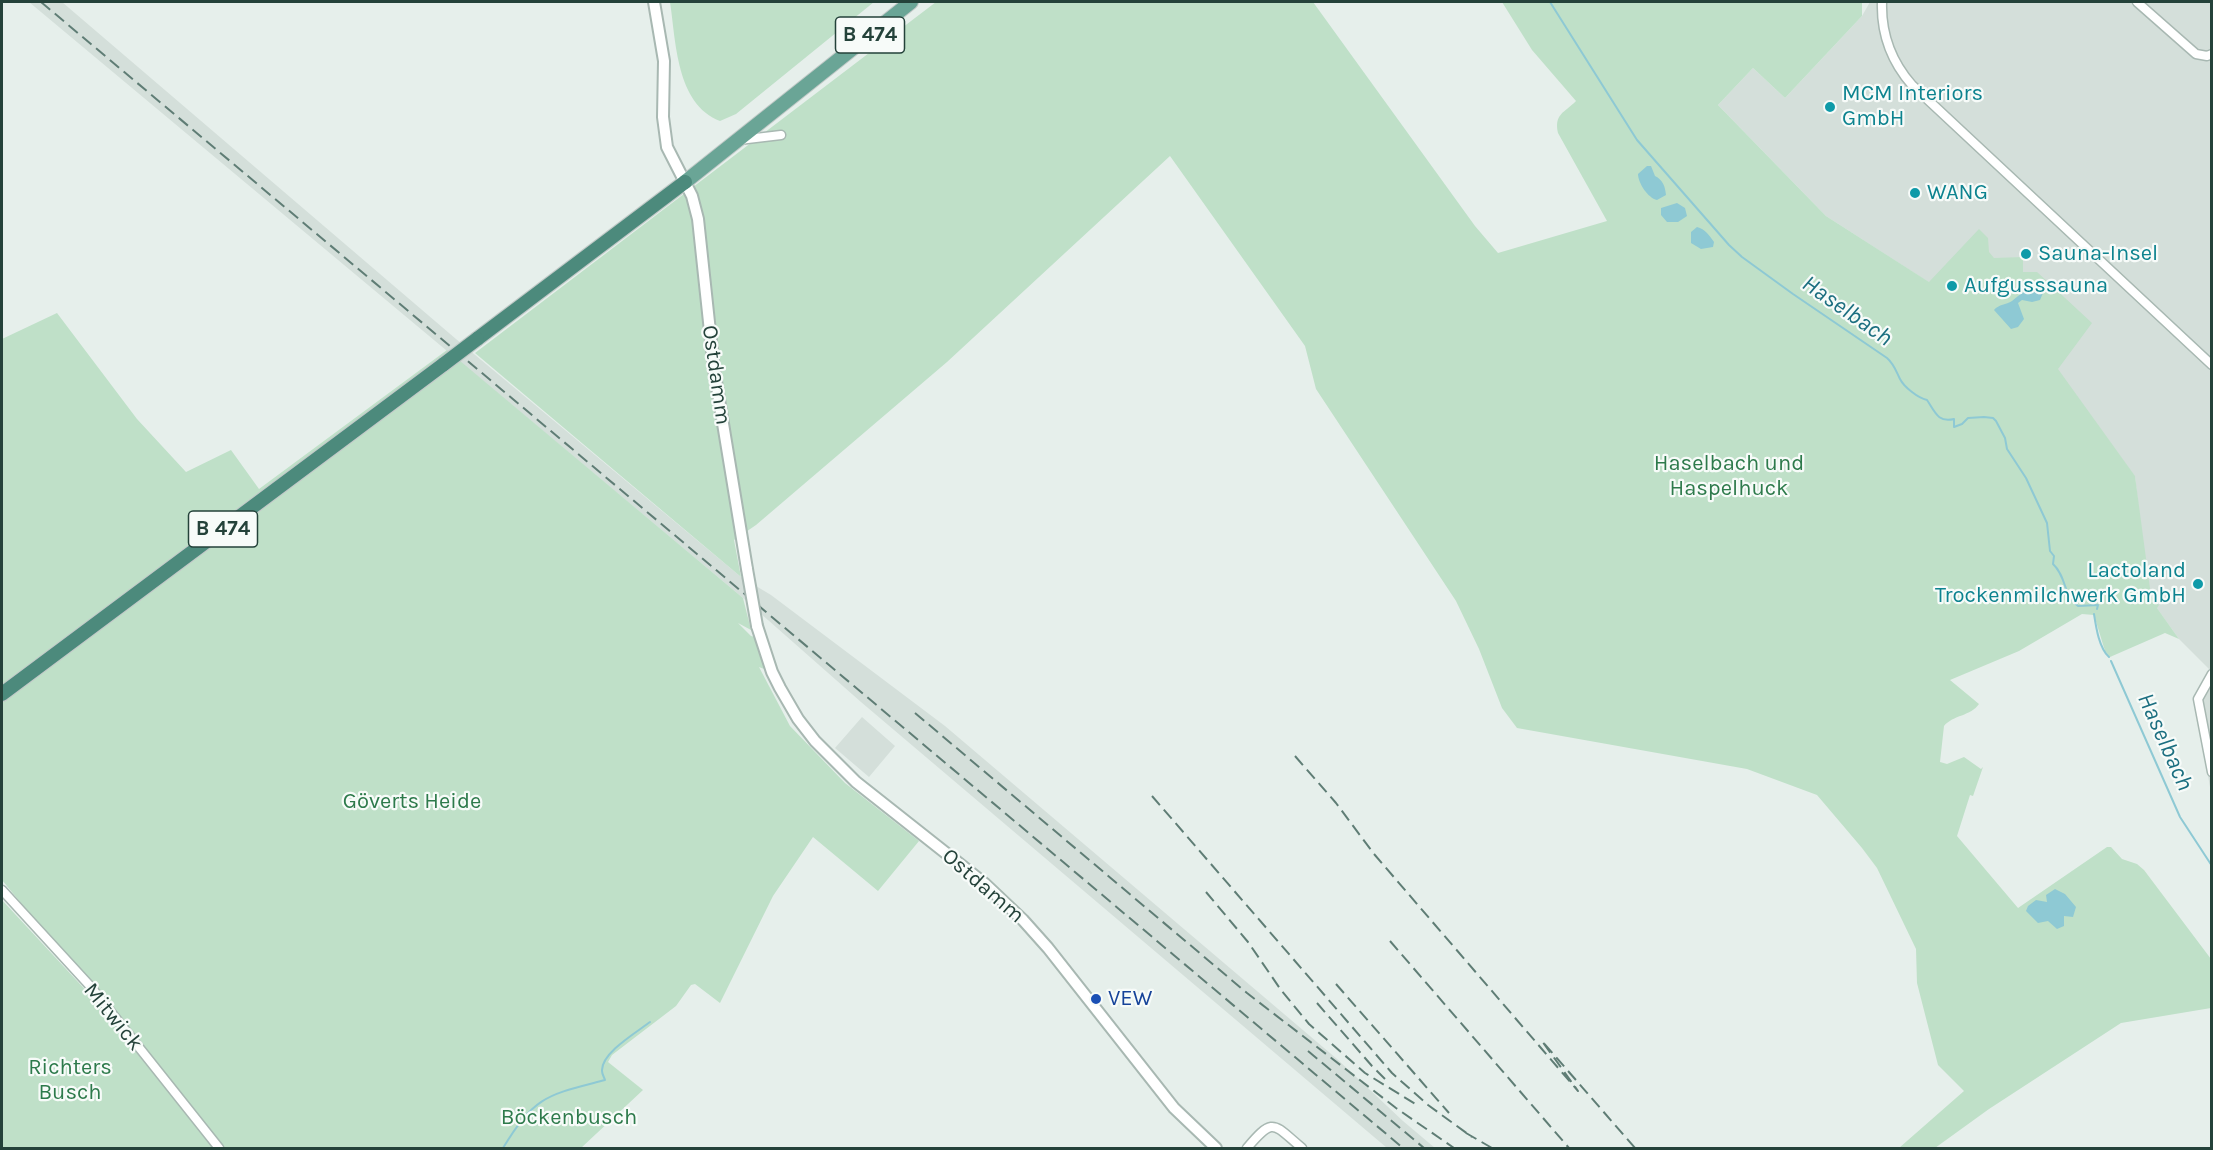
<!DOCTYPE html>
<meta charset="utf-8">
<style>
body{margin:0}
#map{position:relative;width:2213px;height:1150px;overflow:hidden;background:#e6efeb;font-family:Karla,sans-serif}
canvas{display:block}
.frame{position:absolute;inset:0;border:3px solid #24423a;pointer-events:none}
</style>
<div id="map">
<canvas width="2213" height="1150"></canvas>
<div class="frame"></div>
</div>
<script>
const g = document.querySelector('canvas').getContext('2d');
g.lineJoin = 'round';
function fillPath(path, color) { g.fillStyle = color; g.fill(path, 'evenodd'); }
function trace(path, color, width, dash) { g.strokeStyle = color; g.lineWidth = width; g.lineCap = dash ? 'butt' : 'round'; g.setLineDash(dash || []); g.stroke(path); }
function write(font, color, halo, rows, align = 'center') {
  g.font = font + ' Karla,sans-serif'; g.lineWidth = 4.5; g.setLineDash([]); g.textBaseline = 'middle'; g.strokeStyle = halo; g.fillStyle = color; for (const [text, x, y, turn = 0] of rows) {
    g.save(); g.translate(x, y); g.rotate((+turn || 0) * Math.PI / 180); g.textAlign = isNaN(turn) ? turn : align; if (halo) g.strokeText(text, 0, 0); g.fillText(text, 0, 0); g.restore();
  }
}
fillPath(new Path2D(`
 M 29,2 L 62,2 L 456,339 L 741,577 L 771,595 L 945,726 L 1337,1059 L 1403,1121 L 1435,1148 L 1387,1148 L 861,702 L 743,598 Z
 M 1870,2 L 2211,2 L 2211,793 L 2195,700 L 2211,671 L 2179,639 L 2149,597 L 2135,477 L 2051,361 L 1826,216 L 1718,105 L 1753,68 L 1785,98 L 1862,16 Z
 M 862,717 L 895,746 L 869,777 L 835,748 Z`), '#d4dfda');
fillPath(new Path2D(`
 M 670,2 L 874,2 L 736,114 L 720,121 C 676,104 676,41 670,2 Z
 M 936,2 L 1313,2 L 1475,226 L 1498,253 L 1607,221 L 1558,133 C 1554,114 1564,113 1576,101 L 1532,50 L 1502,2 L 1862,2 L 1862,16 L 1785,98 L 1753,68 L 1718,105 L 1826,216 L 1929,282 L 1979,229 L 1988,238 L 1989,252 L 1994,258 L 2023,257 L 2023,272 L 2037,272 L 2092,323 L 2058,369 L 2135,476 L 2151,596 L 2159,605 L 2157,608 L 2179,639 L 2165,633 L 2110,657 L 2105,651 L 2094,615 L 2082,614 L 2019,651 L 1950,680 L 1979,704 C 1971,716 1953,715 1944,726 L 1940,762 L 1947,764 L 1964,757 L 1981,769 L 1983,767 L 1973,796 L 1970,795 L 1957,836 L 2018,908 L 2107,847 L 2111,847 L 2122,859 L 2137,864 L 2144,870 L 2211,959 L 2211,1008 L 2121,1023 L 1989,1109 L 1935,1148 L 1899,1148 L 1964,1091 L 1938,1065 L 1917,983 L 1916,949 L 1877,868 L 1862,848 L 1817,795 L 1747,769 L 1517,728 L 1502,708 L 1479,649 L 1456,601 L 1316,389 L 1305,346 L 1170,156 L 947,362 L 756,525 L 734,540 L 741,577 L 475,353 Z
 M 57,313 L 137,419 L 186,472 L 231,450 L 259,489 L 447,350 L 743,598 L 751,630 L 738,623 L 751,636 L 760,638 L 772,672 L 759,667 L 790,726 L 845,783 L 919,841 L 878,891 L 813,837 L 773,896 L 720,1003 L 695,984 L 691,985 L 676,1006 L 612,1055 L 608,1062 L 643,1090 L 581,1148 L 222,1148 L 2,880 L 2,339 Z
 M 2,900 L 92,997 L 213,1148 L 2,1148 Z`), '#bfe0c8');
fillPath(new Path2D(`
 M 1647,166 L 1651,166 L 1655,176 C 1663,180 1665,186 1666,195 L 1657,200 C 1648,198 1638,183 1638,174 Z
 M 1677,203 L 1685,208 L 1687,216 L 1678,222 L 1667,222 L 1661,215 L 1661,208 Z
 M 1697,227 C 1705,229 1710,236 1714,242 L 1713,247 L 1701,249 L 1691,243 L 1691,232 Z
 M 2028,288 L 2039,290 L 2043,293 L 2040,300 L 2032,302 L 2022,300 L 2018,303 L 2024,319 L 2018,327 L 2011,329 L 1994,310 C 1999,304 2006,305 2012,301 C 2017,297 2023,292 2028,288 Z
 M 2055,889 L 2065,894 L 2076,907 L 2073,917 L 2064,916 L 2064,926 L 2057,929 L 2048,921 L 2038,923 L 2026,911 L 2028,906 L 2036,900 L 2047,902 L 2046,895 Z`), '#8ec9d4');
trace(new Path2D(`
 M 1550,2 L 1637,140 L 1729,245 L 1742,257 L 1793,294 L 1887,358 C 1894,364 1896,371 1900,379 C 1904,387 1918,398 1927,400 C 1935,412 1938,423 1954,419 L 1954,427 L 1962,424 L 1968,418 L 1984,417 L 1993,418 L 1996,421 L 2005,438 L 2007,449 L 2026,478 L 2047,523 L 2050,551 L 2054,556 L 2053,564 C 2067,577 2063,596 2078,606 L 2098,605 L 2097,609
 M 2094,614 C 2096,627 2099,648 2109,657
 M 2111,661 L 2180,817 L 2212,866
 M 503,1148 C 535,1095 548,1095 605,1080 C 604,1077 602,1074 602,1071 C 601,1053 637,1032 650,1022`), '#8ec9d4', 2);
const minor = new Path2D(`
 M 1882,2 C 1881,34 1891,61 1912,85 L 2212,365
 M 2137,2 L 2196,54 L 2207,56 L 2212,54
 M 739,140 L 781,135
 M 2212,674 L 2198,699 L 2212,772
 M 2,890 L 91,987 L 219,1148
 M 1247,1148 C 1274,1116 1273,1124 1302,1148`);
const tertiary = new Path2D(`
 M 654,2 L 664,61 L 663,117 L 667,147 L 692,196 L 698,219 L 714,369 L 747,569
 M 757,626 L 772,672 L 780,688 L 798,719 L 815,741 L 856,782 L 985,884 L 1023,920 L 1048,948 L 1174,1108 L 1216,1148`);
const primary = new Path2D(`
 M 685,182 L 911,2`);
const trunk = new Path2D(`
 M 477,339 L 685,182
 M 2,694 L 444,364`);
trace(minor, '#a8b8b2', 11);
trace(tertiary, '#a8b8b2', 14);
trace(primary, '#c2cac8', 16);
trace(trunk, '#c2cac8', 16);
trace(minor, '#fff', 8);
trace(tertiary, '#fff', 10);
trace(primary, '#6aa596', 14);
trace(trunk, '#4c8a7c', 14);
trace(new Path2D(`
 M 41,2 L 1403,1148
 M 915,713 L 1247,993 L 1396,1108 L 1454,1148
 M 1295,756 L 1336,803 L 1374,854 L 1578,1091 L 1542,1041 L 1635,1148
 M 1152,796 L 1392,1073 L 1428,1105 L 1472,1137
 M 1206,892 L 1248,942 L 1281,990 L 1309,1024 L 1365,1073 L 1417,1105
 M 1390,941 L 1569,1148
 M 1336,984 L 1449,1113
 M 1317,1003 L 1372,1066 L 1385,1079
 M 1308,1051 L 1424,1148
 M 1466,1133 L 1492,1148`), '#5f7d75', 2, [12, 6]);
const tertiaryBridge = new Path2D(`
 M 747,569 L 757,626`);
const trunkBridge = new Path2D(`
 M 444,364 L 477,339`);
trace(tertiaryBridge, '#a8b8b2', 14, []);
trace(trunkBridge, '#c2cac8', 16, []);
trace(tertiaryBridge, '#fff', 10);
trace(trunkBridge, '#4c8a7c', 14);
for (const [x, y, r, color] of [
 [1830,107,6,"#0f9aa8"],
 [1915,193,6,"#0f9aa8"],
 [2026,254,6,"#0f9aa8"],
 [1952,286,6,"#0f9aa8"],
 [2198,584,6,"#0f9aa8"],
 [1096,999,6,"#1a4fb4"]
]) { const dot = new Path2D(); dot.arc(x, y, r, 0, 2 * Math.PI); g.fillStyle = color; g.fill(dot); trace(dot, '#f7fbf9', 2); }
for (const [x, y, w] of [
 [870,35,69],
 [223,529,69]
]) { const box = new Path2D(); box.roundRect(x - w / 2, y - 18, w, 36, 4.5); g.fillStyle = '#f7fbf9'; g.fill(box); trace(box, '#24423a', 1.5); }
write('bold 21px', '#24423a', null, [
 ["B 474",870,35],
 ["B 474",223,529]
]);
write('22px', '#0d838f', '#f7fbf9', [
 ["MCM Interiors",1842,94],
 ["GmbH",1842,119],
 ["WANG",1927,193],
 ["Sauna-Insel",2038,254],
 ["Aufgusssauna",1964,286],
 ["Lactoland",2186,571,"right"],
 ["Trockenmilchwerk GmbH",2186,596,"right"]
], 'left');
write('22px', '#24423a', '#f7fbf9', [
 ["Ostdamm",716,375,82],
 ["Ostdamm",983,886,41],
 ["Mitwick",113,1017,51]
]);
write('22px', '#2d7a4b', '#f7fbf9', [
 ["Haselbach und",1729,464],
 ["Haspelhuck",1729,489],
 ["Göverts Heide",412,802],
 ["Richters",70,1068],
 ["Busch",70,1093],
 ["Böckenbusch",569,1118]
]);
write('22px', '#164399', '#f7fbf9', [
 ["VEW",1108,999]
], 'left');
write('italic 24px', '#1c6f80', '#f7fbf9', [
 ["Haselbach",1847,311,35],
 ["Haselbach",2165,742,66]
]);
</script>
